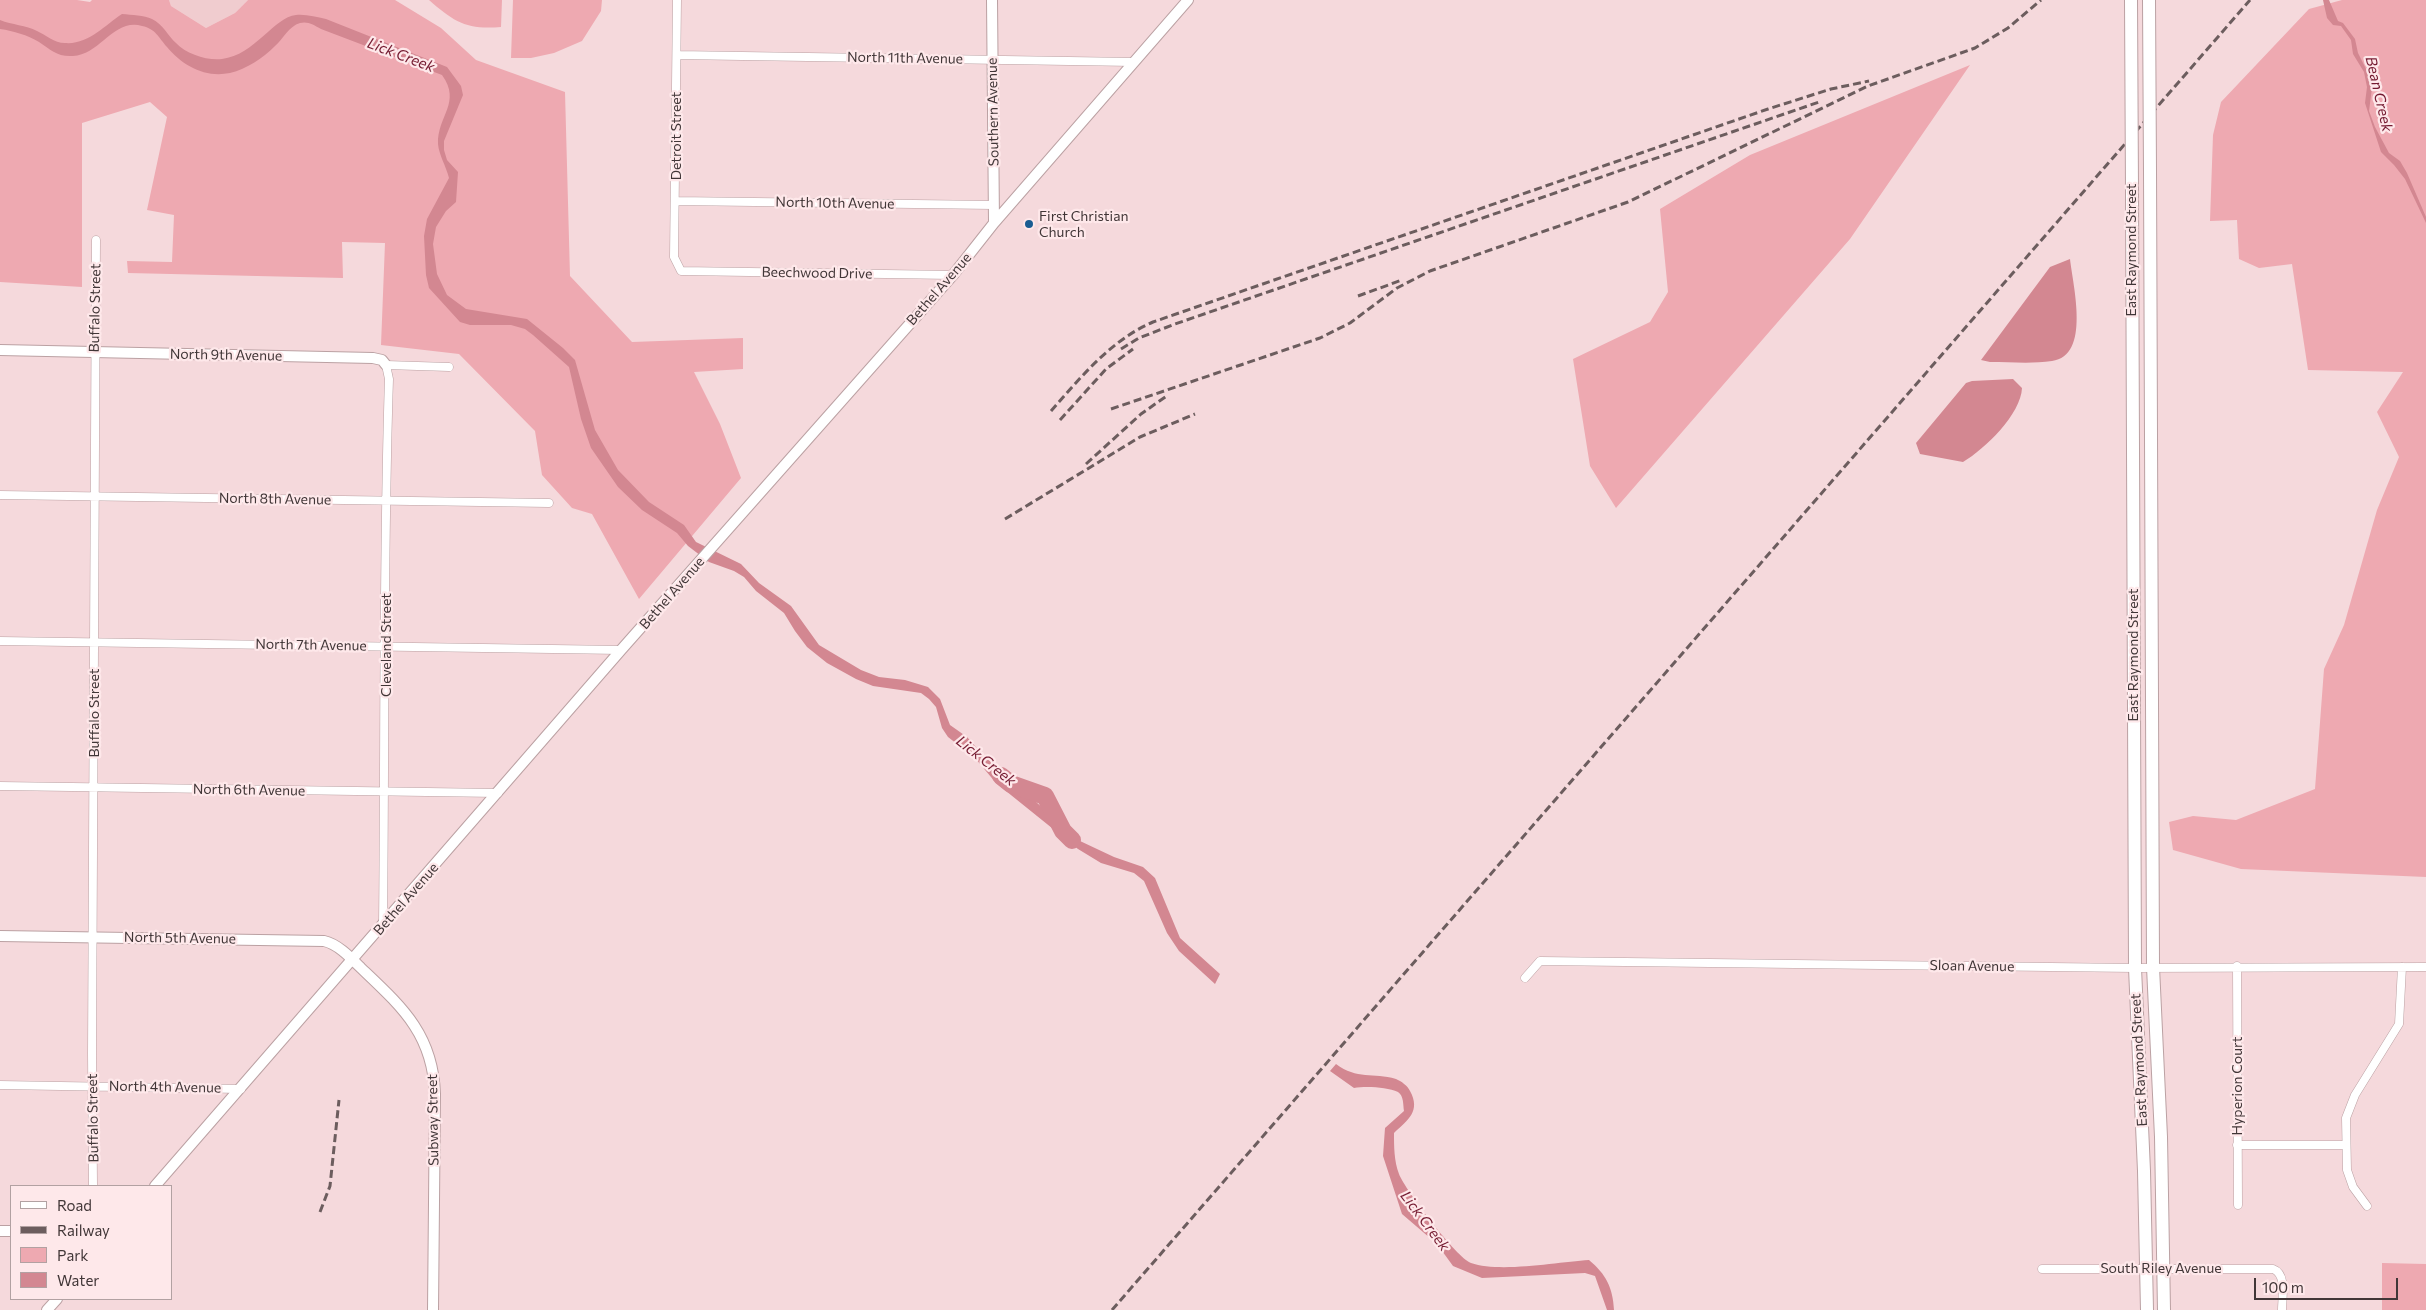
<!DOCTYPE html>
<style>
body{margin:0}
#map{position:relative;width:2426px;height:1310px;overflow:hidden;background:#f5d9dc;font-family:Commissioner,sans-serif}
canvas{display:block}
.legend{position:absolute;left:10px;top:1185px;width:162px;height:115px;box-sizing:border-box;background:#fee8ea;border:1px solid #b2a1a2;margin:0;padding:6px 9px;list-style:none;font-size:15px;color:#413637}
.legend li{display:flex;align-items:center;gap:10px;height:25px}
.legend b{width:25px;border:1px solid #b2a1a2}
.scale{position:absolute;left:2254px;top:1278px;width:144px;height:22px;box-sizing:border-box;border:2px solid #413637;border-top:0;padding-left:6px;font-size:15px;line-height:18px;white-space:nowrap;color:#413637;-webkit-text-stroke:4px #fee8ea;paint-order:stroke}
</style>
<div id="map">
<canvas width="2426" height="1310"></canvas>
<ul class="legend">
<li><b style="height:6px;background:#fff"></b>Road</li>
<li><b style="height:6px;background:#6c5d5e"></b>Railway</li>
<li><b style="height:14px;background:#eea9b1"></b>Park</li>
<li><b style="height:14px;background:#d38791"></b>Water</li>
</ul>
<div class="scale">100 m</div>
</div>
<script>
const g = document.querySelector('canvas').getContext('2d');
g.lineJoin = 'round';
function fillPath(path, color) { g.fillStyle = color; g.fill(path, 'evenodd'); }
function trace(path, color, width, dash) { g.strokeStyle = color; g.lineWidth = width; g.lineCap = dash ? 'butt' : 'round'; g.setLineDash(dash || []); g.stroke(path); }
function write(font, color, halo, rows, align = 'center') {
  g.font = font + ' Commissioner,sans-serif'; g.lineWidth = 4.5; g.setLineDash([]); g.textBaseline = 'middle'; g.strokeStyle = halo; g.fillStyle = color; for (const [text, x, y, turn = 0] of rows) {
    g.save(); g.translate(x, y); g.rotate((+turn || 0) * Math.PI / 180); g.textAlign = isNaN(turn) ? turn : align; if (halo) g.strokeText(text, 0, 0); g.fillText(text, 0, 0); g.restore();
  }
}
fillPath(new Path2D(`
 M 169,0 L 248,0 L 235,13 L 206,28 L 171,6 Z`), '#f0cccf');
fillPath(new Path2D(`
 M 0,0 L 77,0 L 90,2 L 92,0 L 169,0 L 171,6 L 206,28 L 235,13 L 248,0 L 395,0 L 441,28 L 476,60 L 565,92 L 570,276 L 632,342 L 743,338 L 743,369 L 694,372 L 720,424 L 741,478 L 639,599 L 592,514 L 572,508 L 542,475 L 535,431 L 459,354 L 381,345 L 385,243 L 342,242 L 343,278 L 128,273 L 127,261 L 172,262 L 174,215 L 147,210 L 167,117 L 150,102 L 82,123 L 82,287 L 0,282 Z
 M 429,0 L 502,0 L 501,27 C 467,30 454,22 429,0 Z
 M 513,0 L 602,0 L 601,11 L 582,41 L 554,53 L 531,58 L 511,58 Z
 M 2342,0 L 2426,0 L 2426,877 L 2241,869 L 2173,850 L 2169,822 L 2193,816 L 2236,820 L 2315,789 L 2324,669 L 2344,625 L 2377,510 L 2399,457 L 2377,412 L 2403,372 L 2308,370 L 2292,264 L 2259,268 L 2239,259 L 2237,220 L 2210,221 L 2213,135 L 2221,102 L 2309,9 Z
 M 1970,65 L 1850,239 L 1616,508 L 1590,466 L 1573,359 L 1650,322 L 1668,292 L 1660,209 L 1750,155 Z
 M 2382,1263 L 2426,1264 L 2426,1310 L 2382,1310 Z`), '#eea9b1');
fillPath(new Path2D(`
 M 2323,0 L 2329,0 L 2338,21 L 2343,23 L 2355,39 L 2358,53 L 2366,69 L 2372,88 L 2369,111 L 2375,127 L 2389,153 L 2400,161 L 2407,173 L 2426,217 L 2426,223 L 2405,179 L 2394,165 L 2381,152 L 2365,103 L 2367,87 L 2364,72 L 2353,54 L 2351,40 L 2341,26 L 2333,25 L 2327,18 Z
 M 122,14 C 132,15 144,15 152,19 C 163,24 168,36 176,43 C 186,54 208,61 222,59 C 255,55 274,17 296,15 C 306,14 316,17 326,19 L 447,67 L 461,86 L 463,95 L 444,141 L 444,150 L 447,160 L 458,172 L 456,202 L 446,211 L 436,227 L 433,244 L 437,274 L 447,295 L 466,309 L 527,319 L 563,348 L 575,360 L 595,430 L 618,470 L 649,502 L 684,525 L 696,542 L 741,564 L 759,583 L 791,606 L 819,645 L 861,670 L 879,677 L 905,680 L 928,687 L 940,699 L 950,725 L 967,737 L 982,754 L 1080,841 L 1114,857 L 1143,867 L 1155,878 L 1180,938 L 1220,974 L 1215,984 L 1179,951 L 1167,933 L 1144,881 L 1134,873 L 1101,863 L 1078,849 L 996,783 L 975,758 L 948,737 L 942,728 L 936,707 L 929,699 L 921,693 L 873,686 L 856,679 L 827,663 L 807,647 L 795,631 L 784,613 L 756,591 L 744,577 L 734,571 L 709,562 L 688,546 L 677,533 L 642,510 L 618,487 L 591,448 L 581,419 L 569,367 L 533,335 L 525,329 L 511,325 L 470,325 L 460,322 L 429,288 L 426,275 L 424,236 L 427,219 L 449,178 C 446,166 439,155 438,144 C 437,116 462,103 442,75 L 321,29 C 314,25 308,21 300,23 C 289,26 283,39 275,46 C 263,58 247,69 230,73 C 205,78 183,66 167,47 C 158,37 156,29 142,26 C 114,18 100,55 73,56 C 57,57 51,50 39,42 C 27,35 14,31 0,29 L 0,20 C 12,25 26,25 37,31 C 46,35 54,43 65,43 C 88,45 105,25 122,14 Z
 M 2070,259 C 2073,286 2091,356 2052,361 C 2032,364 2010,362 1990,362 L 1981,360 L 2050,267 Z
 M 2013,379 L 2022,388 C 2021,414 1985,449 1963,462 L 1920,454 L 1916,443 L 1966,383 L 1972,381 Z
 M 1336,1064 C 1357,1080 1373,1072 1396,1079 C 1401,1081 1408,1086 1410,1091 C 1421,1111 1408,1120 1394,1133 C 1394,1146 1394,1161 1399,1174 C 1405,1190 1457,1258 1471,1263 C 1500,1273 1558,1262 1589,1260 C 1606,1274 1613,1288 1614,1310 L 1607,1310 L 1595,1276 L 1585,1273 L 1482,1278 L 1453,1266 L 1437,1244 L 1402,1214 L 1383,1156 L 1385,1128 L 1404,1111 C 1403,1105 1404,1096 1398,1092 C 1387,1087 1366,1086 1354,1088 L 1330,1071 Z`), '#d38791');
trace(new Path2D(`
 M 1001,776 L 1011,784 L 1045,796 L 1063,831 L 1072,840`), '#d38791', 18);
const minor = new Path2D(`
 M 677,0 L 674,257 L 681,271 L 953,275
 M 677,55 L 1134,62
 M 675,201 L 994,205
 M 0,495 L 549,503
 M 0,641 L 621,650
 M 0,786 L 498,793
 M 383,925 C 385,743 383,561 389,379 L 386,365 L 449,367
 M 2237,966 L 2238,1205
 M 1525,978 L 1540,961 L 2135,968 L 2426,967
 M 0,1085 L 241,1089
 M 2237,1145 L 2345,1145
 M 93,1186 L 92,1053 L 96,240
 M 2367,1206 L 2353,1187 L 2347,1170 L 2346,1118 L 2355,1095 L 2399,1024 L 2402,967
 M 2042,1269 L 2273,1269 C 2287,1274 2282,1297 2282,1310`);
const tertiary = new Path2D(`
 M 992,0 L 994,223
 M 0,350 L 373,358 L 382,360 L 386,365
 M 0,936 L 324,941 C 338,944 351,958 361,968 C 402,1007 433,1034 435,1094 L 433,1310
 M 155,1186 L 621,650 L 953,275 L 994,223 L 1188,0
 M 0,1231 L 11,1231
 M 47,1310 L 57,1299`);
const primary = new Path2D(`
 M 2150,172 L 2153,967 L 2161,1137 L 2164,1310
 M 2132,192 L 2135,968 L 2144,1171 L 2147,1310`);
trace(minor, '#bba1a3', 9);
trace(tertiary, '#bba1a3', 12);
trace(primary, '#bba1a3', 14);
trace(minor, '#fff', 8);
trace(tertiary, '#fff', 10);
trace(primary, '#fff', 12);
trace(new Path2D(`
 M 1358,296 L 1402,280
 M 1121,349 L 1139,338 L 1175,324 L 1819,102
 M 1111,409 L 1320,338 L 1350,323 L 1397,288 L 1430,271 L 1628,202 L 1868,86 L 1975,48 L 2008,28 L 2041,0
 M 1051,411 C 1081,377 1111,340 1153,322 L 1768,109 L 1831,89 L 1869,81
 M 1060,420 L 1106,369 L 1133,349
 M 1086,464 L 1141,414 L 1168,395
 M 1005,519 L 1140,437 L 1195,414
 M 320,1212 L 330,1186 L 339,1100
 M 1112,1310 L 2250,0`), '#6c5d5e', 3, [8, 4]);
const primaryBridge = new Path2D(`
 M 2131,0 L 2132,192
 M 2149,0 L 2150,172`);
trace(primaryBridge, '#bba1a3', 14, []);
trace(primaryBridge, '#fff', 12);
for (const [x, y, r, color] of [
 [1029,224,5,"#1a5d92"]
]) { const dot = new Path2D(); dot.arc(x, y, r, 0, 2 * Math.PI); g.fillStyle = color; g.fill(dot); trace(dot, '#fee8ea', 2); }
write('14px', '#413637', '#fee8ea', [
 ["North 11th Avenue",905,58,1],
 ["Southern Avenue",993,112,-91],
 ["Detroit Street",676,136,-90],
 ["North 10th Avenue",835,203,1],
 ["East Raymond Street",2131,250,-90],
 ["Beechwood Drive",817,273,1],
 ["Bethel Avenue",939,289,-49],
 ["Buffalo Street",95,308,-89],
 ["North 9th Avenue",226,355,1],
 ["North 8th Avenue",275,499,1],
 ["Bethel Avenue",672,593,-49],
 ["North 7th Avenue",311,645,1],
 ["Cleveland Street",386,645,-90],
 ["East Raymond Street",2133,655,-90],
 ["Buffalo Street",94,713,-90],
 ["North 6th Avenue",249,790,1],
 ["Bethel Avenue",406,899,-49],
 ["North 5th Avenue",180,938,1],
 ["Sloan Avenue",1972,966,1],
 ["East Raymond Street",2139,1060,-93],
 ["Hyperion Court",2237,1086,-90],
 ["North 4th Avenue",165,1087,1],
 ["Buffalo Street",93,1118,-91],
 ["Subway Street",433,1120,-91],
 ["South Riley Avenue",2161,1268]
]);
write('14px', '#413637', '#fee8ea', [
 ["First Christian",1039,216],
 ["Church",1039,232]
], 'left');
write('italic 15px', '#751b31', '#fee8ea', [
 ["Lick Creek",401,55,21],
 ["Bean Creek",2379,94,77],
 ["Lick Creek",986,761,38],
 ["Lick Creek",1425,1221,53]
]);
</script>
